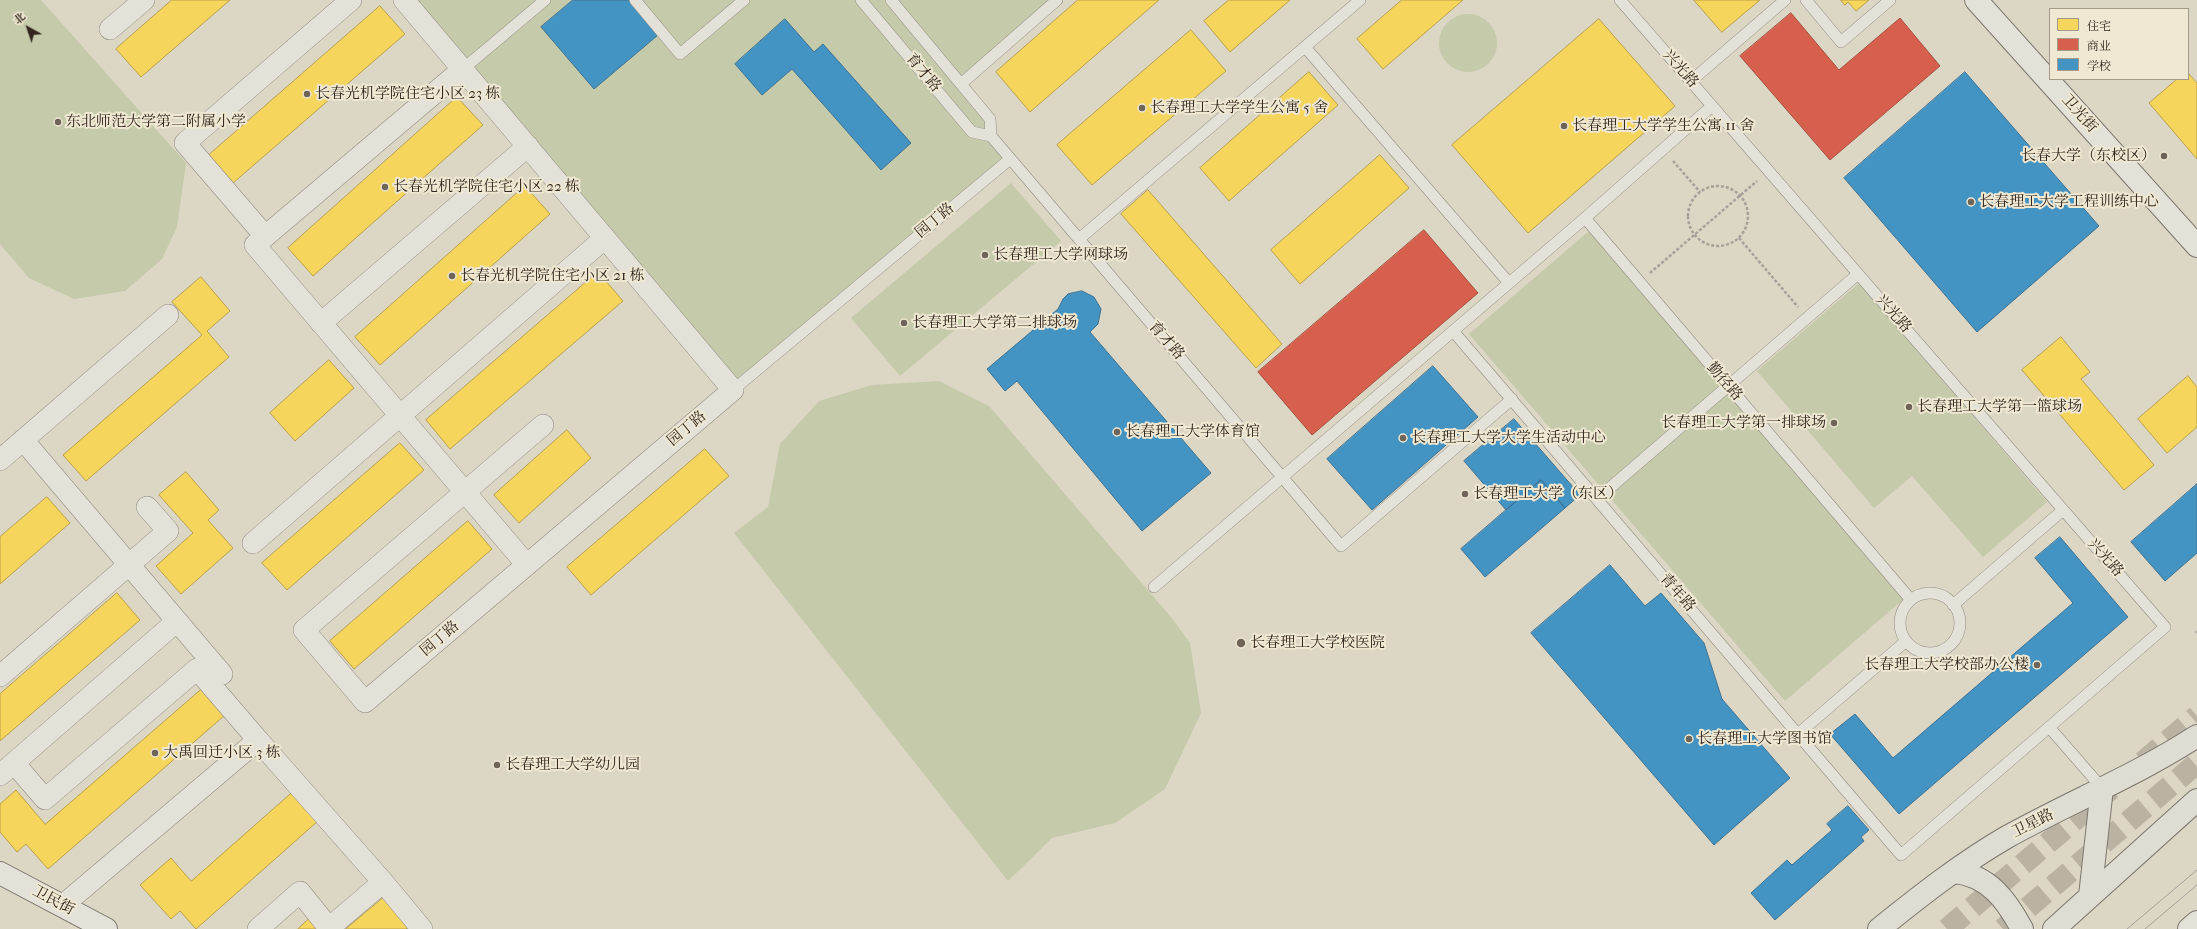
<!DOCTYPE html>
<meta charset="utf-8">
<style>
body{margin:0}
#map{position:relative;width:2197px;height:929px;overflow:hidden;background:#dcd6c4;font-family:"IM FELL French Canon","Noto Serif SC",serif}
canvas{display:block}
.legend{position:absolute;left:2049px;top:8px;width:140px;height:72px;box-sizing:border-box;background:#efe8d2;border:1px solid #a39a8a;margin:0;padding:5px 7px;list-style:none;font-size:12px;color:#32261e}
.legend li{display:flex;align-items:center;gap:8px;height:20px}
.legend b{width:20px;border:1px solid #a39a8a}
.north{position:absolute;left:8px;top:8px;width:40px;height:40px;-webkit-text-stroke:3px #efe8d2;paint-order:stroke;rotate:320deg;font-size:11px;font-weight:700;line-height:16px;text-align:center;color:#32261e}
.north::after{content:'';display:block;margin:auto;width:14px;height:18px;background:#32261e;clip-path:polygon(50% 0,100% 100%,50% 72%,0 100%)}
</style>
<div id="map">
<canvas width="2197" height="929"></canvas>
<ul class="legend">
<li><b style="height:11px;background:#f6d55c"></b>住宅</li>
<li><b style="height:11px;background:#d6604d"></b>商业</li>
<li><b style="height:11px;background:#4393c3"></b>学校</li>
</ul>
<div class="north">北</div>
</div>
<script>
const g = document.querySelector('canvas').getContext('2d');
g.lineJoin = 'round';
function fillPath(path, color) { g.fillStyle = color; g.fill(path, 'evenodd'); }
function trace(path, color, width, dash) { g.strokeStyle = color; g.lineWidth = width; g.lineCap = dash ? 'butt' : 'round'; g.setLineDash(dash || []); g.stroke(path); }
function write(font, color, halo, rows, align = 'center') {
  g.font = font + ' "IM FELL French Canon","Noto Serif SC",serif'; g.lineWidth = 4; g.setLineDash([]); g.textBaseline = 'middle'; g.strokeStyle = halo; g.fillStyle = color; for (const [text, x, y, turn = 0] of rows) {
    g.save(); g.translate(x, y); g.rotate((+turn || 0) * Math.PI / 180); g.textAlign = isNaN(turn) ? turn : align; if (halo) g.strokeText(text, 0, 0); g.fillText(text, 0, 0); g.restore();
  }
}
fillPath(new Path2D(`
 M 0,0 L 41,0 L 186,163 L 177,227 L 162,259 L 125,291 L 74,299 L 29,278 L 0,244 Z
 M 404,0 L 1057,0 L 961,84 L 990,119 L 991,136 L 1010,159 L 733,390 Z
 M1439 43a29 29 0 1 1 58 0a29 29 0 1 1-58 0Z
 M 1011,183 L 1061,241 L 900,376 L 851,318 Z
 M 1589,231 L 1905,598 L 1785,701 L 1469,334 Z
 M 1859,283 L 2047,502 L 1983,557 L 1912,476 L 1874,508 L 1757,371 Z
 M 939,381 L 989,406 L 1171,617 L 1190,643 L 1201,713 L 1165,789 L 1115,823 L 1052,838 L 1008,881 L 734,533 L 768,507 L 780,444 L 819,401 L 872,385 Z`), '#c4caaa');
const homes = new Path2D(`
 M 172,0 L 230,0 L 141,77 L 116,49 Z
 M 1078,0 L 1159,0 L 1030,112 L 996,72 Z
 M 1229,0 L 1290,0 L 1230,52 L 1204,21 Z
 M 1402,0 L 1463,0 L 1383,69 L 1357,39 Z
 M 1694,0 L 1760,0 L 1722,32 Z
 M 1841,0 L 1869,0 L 1856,11 L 1848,2 L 1845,5 Z
 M 380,6 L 405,34 L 233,183 L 209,155 Z
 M 1599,19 L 1675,106 L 1528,233 L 1452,145 Z
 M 1191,30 L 1226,71 L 1092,185 L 1057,145 Z
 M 1309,72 L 1338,105 L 1229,201 L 1200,168 Z
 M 2188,73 L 2197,83 L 2197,159 L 2149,103 L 2177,79 L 2188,79 Z
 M 457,97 L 483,125 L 313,276 L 288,248 Z
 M 1380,155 L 1409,188 L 1300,284 L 1271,250 Z
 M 525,186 L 550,214 L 380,365 L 355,337 Z
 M 1148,190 L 1282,344 L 1256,368 L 1121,214 Z
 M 598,272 L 623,301 L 450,449 L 426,420 Z
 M 201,277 L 230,311 L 207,331 L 229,357 L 86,481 L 63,455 L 202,335 L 172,302 Z
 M 2061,337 L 2090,372 L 2081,379 L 2154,465 L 2124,490 L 2022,370 Z
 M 329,360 L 354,388 L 295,441 L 270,413 Z
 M 2188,376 L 2197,387 L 2197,427 L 2167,453 L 2138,419 Z
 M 567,430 L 591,458 L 519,523 L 494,495 Z
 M 400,443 L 424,470 L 287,590 L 262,563 Z
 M 705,449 L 729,476 L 591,595 L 567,567 Z
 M 186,472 L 219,510 L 208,520 L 233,548 L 181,594 L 156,566 L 193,533 L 159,495 Z
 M 47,497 L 70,523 L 0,584 L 0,537 Z
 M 468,521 L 492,549 L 354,669 L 330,641 Z
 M 117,593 L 140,620 L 0,741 L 0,694 Z
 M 202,689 L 225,715 L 48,869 L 26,844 L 17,852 L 0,832 L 0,804 L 16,790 L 45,824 Z
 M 293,792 L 318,821 L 196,929 L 180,911 L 171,919 L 140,885 L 171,858 L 191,881 Z
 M 389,893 L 414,922 L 406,929 L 346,929 Z
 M 310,918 L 319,929 L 298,929 Z`);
fillPath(homes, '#f6d55c');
trace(homes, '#bba049', 1);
const shops = new Path2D(`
 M 1791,13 L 1839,70 L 1900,18 L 1940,66 L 1830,160 L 1740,56 Z
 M 1424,230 L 1478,293 L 1312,435 L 1258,372 Z`);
fillPath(shops, '#d6604d');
trace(shops, '#a54f3f', 1);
const schools = new Path2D(`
 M 573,0 L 629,0 L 658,35 L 594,89 L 541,27 Z
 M 785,19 L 814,52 L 823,44 L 911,143 L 881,170 L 792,69 L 762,95 L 735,64 Z
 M 1965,72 L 2099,226 L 1977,332 L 1844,178 Z
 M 1082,291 L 1094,297 L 1101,309 L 1098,324 L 1090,332 L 1211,473 L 1142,531 L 1017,381 L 1005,391 L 987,369 L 1058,309 L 1063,299 L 1068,294 Z
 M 1433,366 L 1478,417 L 1372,510 L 1327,459 Z
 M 1514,419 L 1580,495 L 1565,508 L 1541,480 L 1506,510 L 1464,461 Z
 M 1541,480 L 1565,508 L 1485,577 L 1461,549 Z
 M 2197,484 L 2197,553 L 2165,581 L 2131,542 Z
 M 2060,537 L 2128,617 L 1899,814 L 1830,734 L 1855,714 L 1893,758 L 2073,603 L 2035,558 Z
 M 1610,565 L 1645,606 L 1661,593 L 1704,643 L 1722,699 L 1790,778 L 1714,845 L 1531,633 Z
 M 1848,806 L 1869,830 L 1861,837 L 1864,841 L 1775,920 L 1751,893 L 1787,860 L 1792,865 L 1832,830 L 1827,824 Z`);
fillPath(schools, '#4393c3');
trace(schools, '#3e7292', 1);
trace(new Path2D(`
 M 2143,762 L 2197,716
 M 1947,929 L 2111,789
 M 2003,929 L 2197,763`), '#bab3a3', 22, [22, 11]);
const lane = new Path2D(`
 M 635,0 L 680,54 L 744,0
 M 861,0 L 972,132 L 991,136 L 990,119 L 891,0
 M 1806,0 L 1841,42 L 1890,0
 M 1305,47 L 1509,283
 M 463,69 L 545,0
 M 1691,81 L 1785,0
 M 961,84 L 1057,0
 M 991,136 L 1341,546 L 1512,399
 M 1585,218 L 1911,600
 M 1079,239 L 1360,0
 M 1453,331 L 1901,855 L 2165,627 L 1620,0
 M 733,390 L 1010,159
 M 1597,499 L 1858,274
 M 1154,587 L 1585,218 L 1712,106
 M1900 623a30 30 0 1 1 60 0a30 30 0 1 1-60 0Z
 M 1953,605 L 2063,510
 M 2049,727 L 2102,788
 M 1798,734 L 1906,641`);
const street = new Path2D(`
 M 404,0 L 733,390 L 365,702 L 304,630 L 543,425
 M 110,29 L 144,0
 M 463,69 L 255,245 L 527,565
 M 265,236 L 185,143 L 351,0
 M 321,323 L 528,146
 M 23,440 L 222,674
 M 0,460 L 168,315
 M 253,543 L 605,238
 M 0,676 L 168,531 L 147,507
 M 258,740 L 383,882
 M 14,763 L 45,799 L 197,669 L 258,740 L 62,906
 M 0,775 L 177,621
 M 258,929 L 300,892 L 329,928 L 383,882 L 422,929`);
const secondary = new Path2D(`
 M 1976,0 L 2197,246
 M 0,873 L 106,929
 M 2189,929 L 2197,922`);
const primary = new Path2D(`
 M 1954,872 C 1989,875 2007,901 2022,929
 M 2090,896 L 2102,788
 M 1879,929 C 1920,896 1962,863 2007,837 C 2070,802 2137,775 2197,736
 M 2054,929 L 2197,800`);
trace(lane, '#938d83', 12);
trace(street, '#938d83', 22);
trace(secondary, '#7b766d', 24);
trace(primary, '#7b766d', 24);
trace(new Path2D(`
 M 1673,161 L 1700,192
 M1688 216a30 30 0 1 1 60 0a30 30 0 1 1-60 0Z
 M 1739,238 L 1798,307
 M 1650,273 L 1757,181
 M 2197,631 L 2197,633`), '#a5a19a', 2.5, [3, 2]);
trace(lane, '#e4e1d8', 11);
trace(street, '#e4e1d8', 21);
trace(secondary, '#e4e1d8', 22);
trace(primary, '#dfdcd2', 22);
trace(new Path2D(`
 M 2127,929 L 2197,870
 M 2145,929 L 2197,885`), '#a5a19a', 1);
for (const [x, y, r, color] of [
 [307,94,4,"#6e6458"],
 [1142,108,4,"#6e6458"],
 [58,122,4,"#6e6458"],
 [1564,126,4,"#6e6458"],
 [2164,156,4,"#6e6458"],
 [385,187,4,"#6e6458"],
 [1971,202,4,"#6e6458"],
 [985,255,4,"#6e6458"],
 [452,276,4,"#6e6458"],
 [904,323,4,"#6e6458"],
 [1909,407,4,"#6e6458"],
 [1834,423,4,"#6e6458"],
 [1117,432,4,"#6e6458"],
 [1403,438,4,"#6e6458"],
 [1465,494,4,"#6e6458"],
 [1241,643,5,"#6e6458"],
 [2037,665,4,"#6e6458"],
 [1689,739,4,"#6e6458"],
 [155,753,4,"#6e6458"],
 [497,765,4,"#6e6458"]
]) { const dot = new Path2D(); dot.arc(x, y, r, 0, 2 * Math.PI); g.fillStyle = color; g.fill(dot); trace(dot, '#efe8d2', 1.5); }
write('15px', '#32261e', '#efe8d2', [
 ["兴光路",1680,69,49],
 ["育才路",923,73,50],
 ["卫光街",2079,114,48],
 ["园丁路",935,221,-40],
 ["兴光路",1893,314,49],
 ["育才路",1166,341,49],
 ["勤径路",1724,382,49],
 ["园丁路",687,429,-40],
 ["兴光路",2105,558,49],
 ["青年路",1677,593,49],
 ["园丁路",440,639,-40],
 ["卫星路",2033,824,-27],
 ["卫民街",53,901,28]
]);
write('15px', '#32261e', '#efe8d2', [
 ["长春光机学院住宅小区 23 栋",315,94],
 ["长春理工大学学生公寓 5 舍",1150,108],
 ["东北师范大学第二附属小学",66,122],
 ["长春理工大学学生公寓 11 舍",1572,126],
 ["长春大学（东校区）",2156,156,"right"],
 ["长春光机学院住宅小区 22 栋",393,187],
 ["长春理工大学工程训练中心",1979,202],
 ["长春理工大学网球场",993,255],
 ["长春光机学院住宅小区 21 栋",460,276],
 ["长春理工大学第二排球场",912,323],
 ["长春理工大学第一篮球场",1917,407],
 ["长春理工大学第一排球场",1826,423,"right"],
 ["长春理工大学体育馆",1125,432],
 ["长春理工大学大学生活动中心",1411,438],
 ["长春理工大学（东区）",1473,494],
 ["长春理工大学校医院",1250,643],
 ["长春理工大学校部办公楼",2029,665,"right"],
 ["长春理工大学图书馆",1697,739],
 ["大禹回迁小区 3 栋",163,753],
 ["长春理工大学幼儿园",505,765]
], 'left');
</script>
